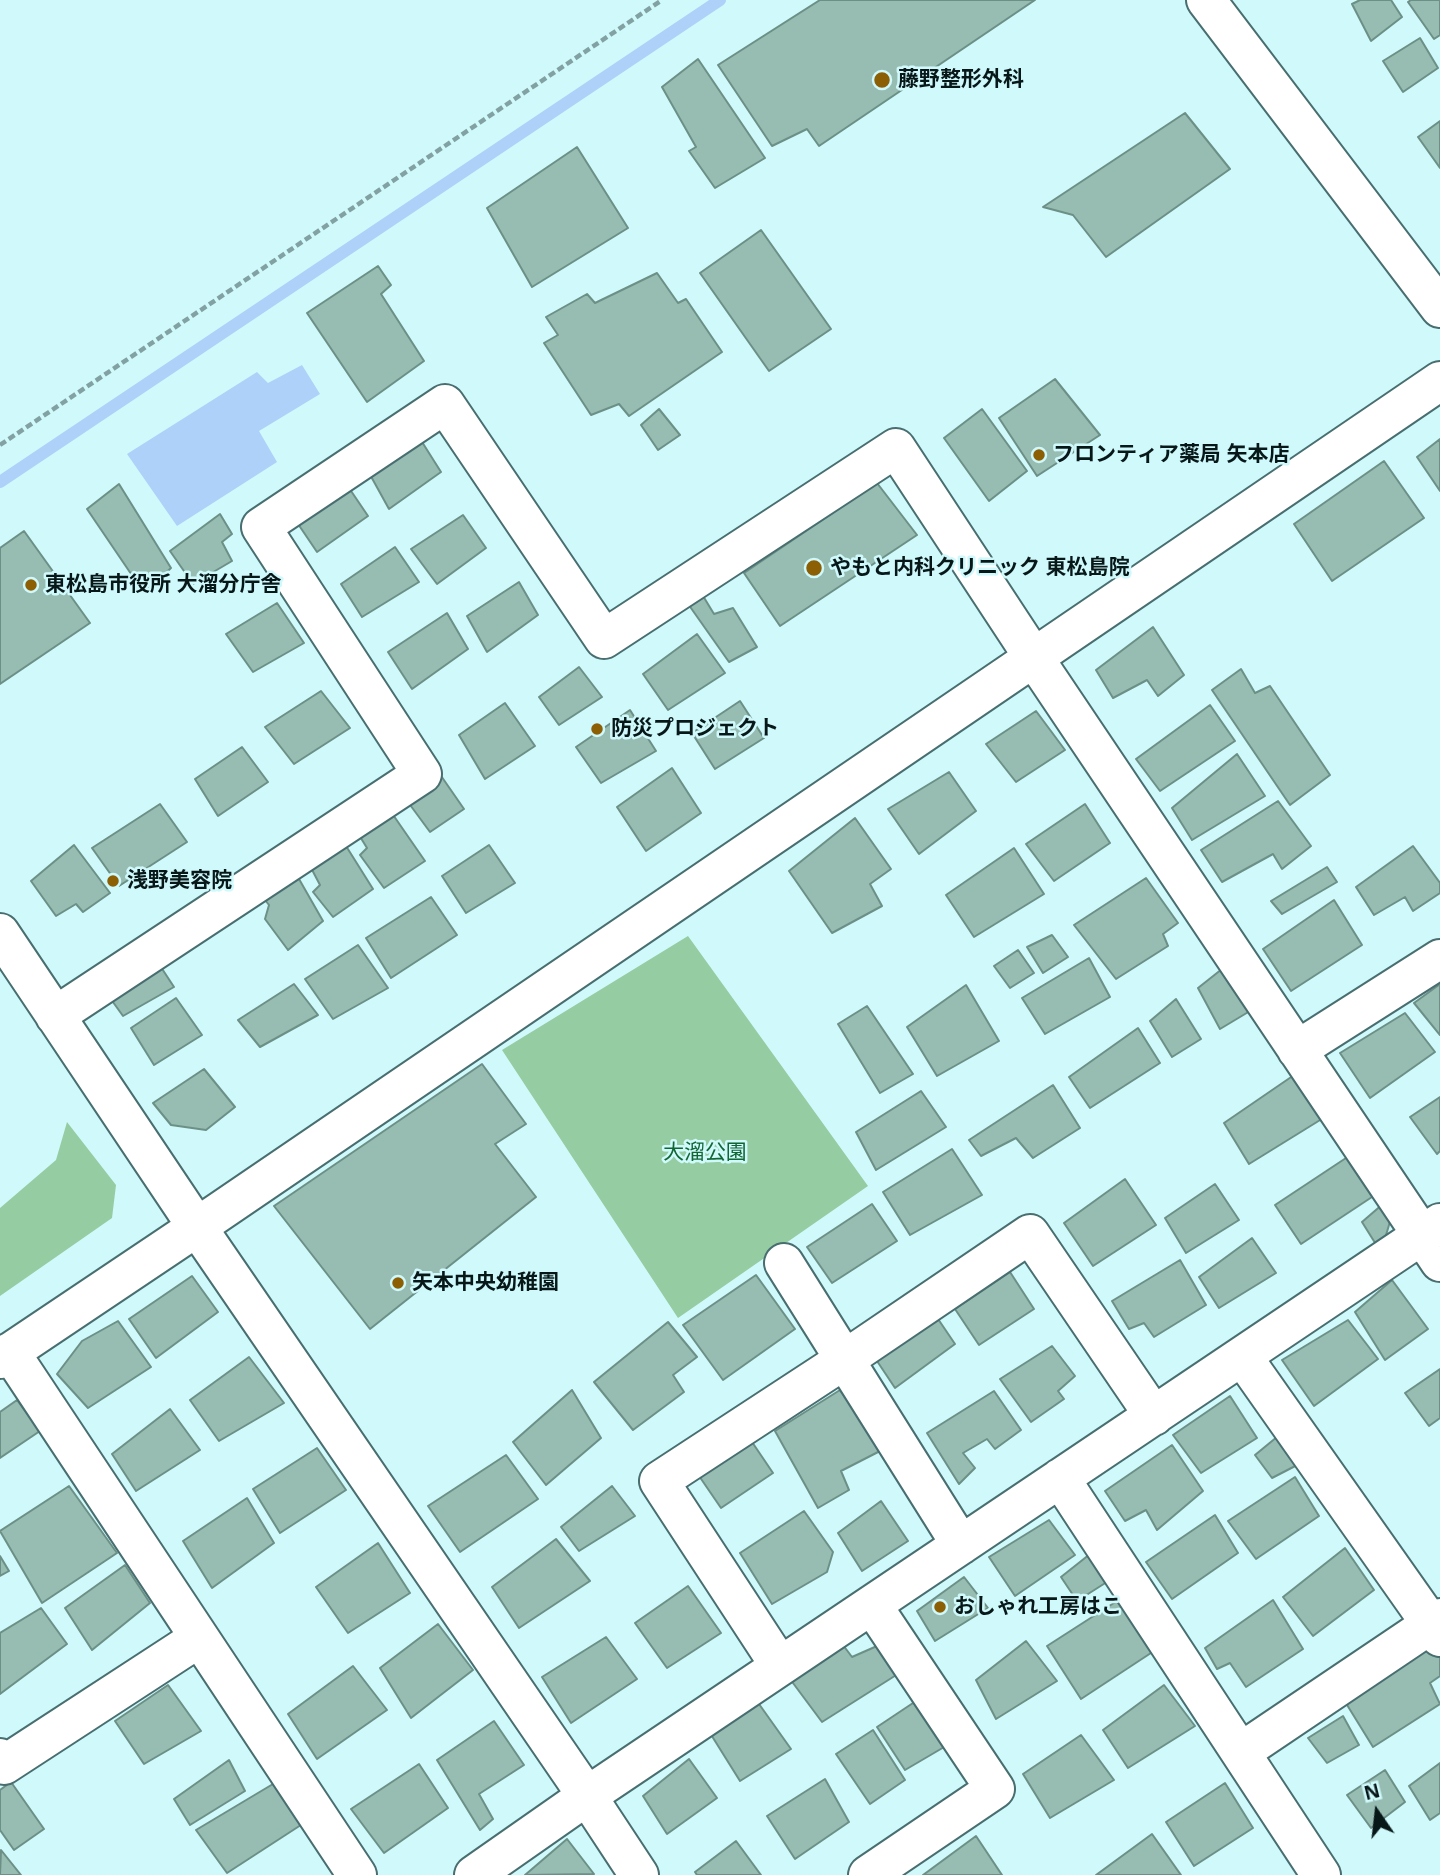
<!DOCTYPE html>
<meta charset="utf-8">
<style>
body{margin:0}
#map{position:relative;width:1440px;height:1875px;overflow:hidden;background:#d0f9fc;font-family:"Open Sans",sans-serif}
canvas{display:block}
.north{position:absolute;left:1342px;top:1777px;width:70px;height:70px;-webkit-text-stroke:5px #d0f9fc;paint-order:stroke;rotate:346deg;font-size:19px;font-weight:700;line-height:28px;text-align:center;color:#081819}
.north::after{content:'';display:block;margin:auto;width:24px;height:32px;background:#081819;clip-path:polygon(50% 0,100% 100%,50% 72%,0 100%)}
</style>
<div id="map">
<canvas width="1440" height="1875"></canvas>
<div class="north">N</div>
</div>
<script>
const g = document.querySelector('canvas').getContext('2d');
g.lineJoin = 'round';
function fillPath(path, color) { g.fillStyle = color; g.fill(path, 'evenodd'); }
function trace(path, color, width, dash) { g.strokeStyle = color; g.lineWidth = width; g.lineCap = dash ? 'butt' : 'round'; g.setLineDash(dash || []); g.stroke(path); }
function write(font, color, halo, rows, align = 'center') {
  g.font = font + ' "Open Sans","Noto Sans JP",sans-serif'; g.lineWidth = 5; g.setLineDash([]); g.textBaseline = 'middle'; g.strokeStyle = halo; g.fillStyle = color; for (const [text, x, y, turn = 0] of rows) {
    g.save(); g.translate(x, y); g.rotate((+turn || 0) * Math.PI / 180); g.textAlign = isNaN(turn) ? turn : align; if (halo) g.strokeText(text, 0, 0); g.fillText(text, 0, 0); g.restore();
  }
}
fillPath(new Path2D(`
 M 688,936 L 868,1186 L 678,1318 L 502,1050 Z
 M 67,1122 L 116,1185 L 112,1218 L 0,1296 L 0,1208 L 56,1160 Z`), '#95cca1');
fillPath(new Path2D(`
 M 302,365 L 320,394 L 259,431 L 277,462 L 177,526 L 127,454 L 257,372 L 268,383 Z`), '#add1f8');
trace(new Path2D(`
 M 0,482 L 720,0`), '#add1f8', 12);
const building = new Path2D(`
 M 820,0 L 1035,0 L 819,146 L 807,129 L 772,146 L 718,65 Z
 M 1360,0 L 1391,0 L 1402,17 L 1371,41 L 1352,4 Z
 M 1411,0 L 1440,0 L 1440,35 L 1434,39 L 1408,2 Z
 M 1420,38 L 1438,68 L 1403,92 L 1383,61 Z
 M 698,59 L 765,158 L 715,188 L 689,151 L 696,147 L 662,87 Z
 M 1185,113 L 1230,169 L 1106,257 L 1073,215 L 1043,207 Z
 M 1440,121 L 1440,168 L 1418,137 Z
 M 577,147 L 628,228 L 532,287 L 487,208 Z
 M 761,230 L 831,329 L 769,371 L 700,273 Z
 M 378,266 L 391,285 L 381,294 L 424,361 L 367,402 L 307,313 Z
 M 657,273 L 678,303 L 686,299 L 722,352 L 629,416 L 619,404 L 591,415 L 544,343 L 558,335 L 546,317 L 587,294 L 595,303 Z
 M 1055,379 L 1100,435 L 1037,476 L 999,418 Z
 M 659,409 L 680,435 L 658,450 L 641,425 Z
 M 982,409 L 1027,471 L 989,501 L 944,438 Z
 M 417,434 L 441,472 L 389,509 L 368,471 Z
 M 1440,439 L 1440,491 L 1417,457 Z
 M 1384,461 L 1424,518 L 1332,581 L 1294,524 Z
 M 877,483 L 917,535 L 780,626 L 744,573 Z
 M 119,484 L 171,568 L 144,593 L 87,509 Z
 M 347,485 L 368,516 L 317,552 L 294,518 Z
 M 220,514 L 232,534 L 222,542 L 232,561 L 193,584 L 170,551 Z
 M 463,515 L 486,548 L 437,584 L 411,549 Z
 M 24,531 L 90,623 L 0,684 L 0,548 Z
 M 395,547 L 419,582 L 362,617 L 341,584 Z
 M 519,582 L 538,615 L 487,652 L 467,616 Z
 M 700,591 L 714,614 L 733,608 L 757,647 L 729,662 L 686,601 Z
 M 277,603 L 304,643 L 253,672 L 226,634 Z
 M 447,613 L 468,649 L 412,689 L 388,652 Z
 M 1153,627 L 1184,675 L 1158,696 L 1147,680 L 1113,698 L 1096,670 Z
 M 697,634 L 725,673 L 668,710 L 643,674 Z
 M 579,667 L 602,697 L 559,725 L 539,697 Z
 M 1241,669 L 1255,693 L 1270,686 L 1330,775 L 1290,805 L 1212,690 Z
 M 321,691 L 350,728 L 294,764 L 265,727 Z
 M 740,701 L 764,738 L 715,769 L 692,733 Z
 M 505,703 L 535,746 L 485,779 L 459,735 Z
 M 1210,705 L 1235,741 L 1160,791 L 1136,759 Z
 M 630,710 L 656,751 L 601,783 L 576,747 Z
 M 1036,711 L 1065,750 L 1016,782 L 986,744 Z
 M 242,747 L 268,782 L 218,816 L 195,779 Z
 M 1237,754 L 1265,796 L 1192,840 L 1172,808 Z
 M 672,768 L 701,813 L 646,851 L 617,807 Z
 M 437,770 L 464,809 L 430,832 L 405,798 Z
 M 949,772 L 976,811 L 919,854 L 888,809 Z
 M 1278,801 L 1311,846 L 1282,869 L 1273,854 L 1222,882 L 1201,850 Z
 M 160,804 L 187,842 L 119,886 L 92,848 Z
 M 1085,804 L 1110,843 L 1054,881 L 1026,844 Z
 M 389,809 L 425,861 L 384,888 L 360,855 L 367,848 L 359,835 Z
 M 855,818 L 891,869 L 870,884 L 882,906 L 832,933 L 789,871 Z
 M 341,838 L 373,889 L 333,917 L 313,892 L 320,885 L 309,864 Z
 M 74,845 L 110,893 L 83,912 L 76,904 L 56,916 L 31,881 Z
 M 489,845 L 515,883 L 466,913 L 442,876 Z
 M 1413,846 L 1440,883 L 1440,893 L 1413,911 L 1405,897 L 1374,915 L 1356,887 Z
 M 1014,848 L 1044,894 L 974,937 L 946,895 Z
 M 1327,867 L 1337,882 L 1282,914 L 1271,901 Z
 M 295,872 L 323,921 L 288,950 L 265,919 L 269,905 L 261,895 Z
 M 1146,878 L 1178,923 L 1163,934 L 1168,946 L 1116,979 L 1074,925 Z
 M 431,897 L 457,935 L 391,978 L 366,938 Z
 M 1334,900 L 1362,945 L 1291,991 L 1263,949 Z
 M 1052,935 L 1068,957 L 1043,973 L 1027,947 Z
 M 358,945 L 388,988 L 333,1019 L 305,979 Z
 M 1018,950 L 1034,973 L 1010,988 L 994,966 Z
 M 155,958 L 174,987 L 123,1016 L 105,991 Z
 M 1089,958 L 1110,997 L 1045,1034 L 1022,998 Z
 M 1222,969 L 1250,1011 L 1220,1029 L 1198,988 Z
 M 294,984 L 318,1015 L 260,1047 L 238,1020 Z
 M 1440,984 L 1440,1035 L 1414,1003 Z
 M 966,985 L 999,1041 L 937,1076 L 907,1027 Z
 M 176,998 L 202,1035 L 154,1065 L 131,1028 Z
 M 1176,999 L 1201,1039 L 1172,1057 L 1150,1021 Z
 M 867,1006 L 913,1074 L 880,1093 L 838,1024 Z
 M 1405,1013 L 1435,1052 L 1370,1098 L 1340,1053 Z
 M 1138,1028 L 1160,1063 L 1090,1108 L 1069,1077 Z
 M 482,1064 L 526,1124 L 495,1144 L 536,1197 L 370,1329 L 274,1206 Z
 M 204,1069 L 235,1107 L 206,1130 L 171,1125 L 153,1103 Z
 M 1297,1073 L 1325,1117 L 1249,1164 L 1224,1123 Z
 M 1053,1085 L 1080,1128 L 1033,1158 L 1016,1138 L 981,1156 L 969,1140 Z
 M 921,1091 L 946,1127 L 876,1170 L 856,1132 Z
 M 1440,1097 L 1440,1151 L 1437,1154 L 1410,1117 Z
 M 952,1149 L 982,1195 L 910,1235 L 883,1192 Z
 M 1349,1156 L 1375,1195 L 1301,1244 L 1275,1205 Z
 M 1125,1179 L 1156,1225 L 1093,1266 L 1064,1223 Z
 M 1215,1184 L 1239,1220 L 1186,1253 L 1165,1218 Z
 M 1384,1203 L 1394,1208 L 1384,1242 L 1377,1246 L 1362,1222 Z
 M 872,1204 L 897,1241 L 832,1283 L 807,1247 Z
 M 1252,1238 L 1276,1273 L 1219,1308 L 1199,1277 Z
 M 1180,1260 L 1206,1305 L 1154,1337 L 1144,1323 L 1129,1329 L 1112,1301 Z
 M 1010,1272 L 1034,1309 L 979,1345 L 955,1309 Z
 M 756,1275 L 795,1329 L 723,1380 L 683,1325 Z
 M 192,1276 L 218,1312 L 156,1358 L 129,1319 Z
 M 1392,1280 L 1428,1329 L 1385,1360 L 1355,1312 Z
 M 934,1313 L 955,1344 L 895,1388 L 873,1355 Z
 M 1348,1320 L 1378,1359 L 1314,1406 L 1282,1360 Z
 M 118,1321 L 151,1367 L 88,1408 L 57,1374 L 82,1341 Z
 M 668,1322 L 697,1357 L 673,1375 L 684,1392 L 633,1430 L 594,1382 Z
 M 1052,1346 L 1075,1376 L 1058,1391 L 1064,1399 L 1031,1422 L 1000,1379 Z
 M 249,1357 L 284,1403 L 219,1441 L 190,1400 Z
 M 1440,1369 L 1440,1418 L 1429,1426 L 1405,1393 Z
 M 572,1390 L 601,1438 L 546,1485 L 513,1442 Z
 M 840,1390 L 882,1450 L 841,1471 L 849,1490 L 818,1508 L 775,1431 Z
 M 994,1391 L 1021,1430 L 995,1449 L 987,1439 L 963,1453 L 975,1468 L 959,1484 L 927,1433 Z
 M 1230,1396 L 1257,1438 L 1201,1473 L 1173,1435 Z
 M 17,1400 L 40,1431 L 0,1458 L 0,1412 Z
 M 170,1409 L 200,1450 L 136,1491 L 112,1454 Z
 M 1283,1432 L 1303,1462 L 1272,1478 L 1255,1455 Z
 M 750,1439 L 773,1473 L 721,1508 L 697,1473 Z
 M 1172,1445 L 1203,1491 L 1157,1530 L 1146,1510 L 1125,1521 L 1105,1491 Z
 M 317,1448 L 346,1490 L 280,1533 L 253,1489 Z
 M 506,1455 L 538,1499 L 460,1552 L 428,1506 Z
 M 1295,1477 L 1319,1516 L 1256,1559 L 1228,1521 Z
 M 69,1486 L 117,1553 L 42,1603 L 0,1531 Z
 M 612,1486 L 635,1516 L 579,1551 L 561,1527 Z
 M 247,1498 L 274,1543 L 212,1588 L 183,1541 Z
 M 881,1501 L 908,1541 L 862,1571 L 838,1533 Z
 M 804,1511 L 833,1552 L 827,1572 L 772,1604 L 740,1553 Z
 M 1215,1515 L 1238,1553 L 1172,1599 L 1146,1562 Z
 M 1049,1520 L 1075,1555 L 1015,1596 L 989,1557 Z
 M 556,1539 L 590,1581 L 519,1628 L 492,1587 Z
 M 378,1543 L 410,1593 L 348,1633 L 316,1587 Z
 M 1345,1548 L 1374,1590 L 1313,1636 L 1283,1597 Z
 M 1090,1554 L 1110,1580 L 1077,1601 L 1061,1577 Z
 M 0,1556 L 9,1571 L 0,1576 Z
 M 125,1565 L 150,1603 L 92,1650 L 65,1608 Z
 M 964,1577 L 988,1608 L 935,1641 L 917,1611 Z
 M 688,1586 L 721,1633 L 667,1668 L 635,1623 Z
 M 1273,1600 L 1303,1649 L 1246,1687 L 1230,1663 L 1217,1669 L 1205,1648 Z
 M 1117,1601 L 1154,1651 L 1081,1699 L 1047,1646 Z
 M 41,1608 L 67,1644 L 0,1694 L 0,1633 Z
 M 438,1624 L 473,1670 L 411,1718 L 380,1668 Z
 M 606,1637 L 637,1679 L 571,1723 L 542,1677 Z
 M 840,1641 L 852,1657 L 877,1646 L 901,1672 L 822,1722 L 790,1679 Z
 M 1026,1641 L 1057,1681 L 996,1719 L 976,1680 Z
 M 1428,1641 L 1440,1657 L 1440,1676 L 1430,1683 L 1440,1704 L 1373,1747 L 1344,1700 Z
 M 353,1666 L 387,1710 L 317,1759 L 288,1714 Z
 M 168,1685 L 201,1731 L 144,1764 L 115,1721 Z
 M 1164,1685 L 1195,1726 L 1128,1768 L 1103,1730 Z
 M 919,1699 L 951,1743 L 905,1770 L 877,1727 Z
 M 759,1704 L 791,1749 L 740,1781 L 710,1733 Z
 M 1343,1716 L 1359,1745 L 1327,1763 L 1308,1738 Z
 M 494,1721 L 524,1765 L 479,1794 L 493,1819 L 480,1830 L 437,1760 Z
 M 873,1730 L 905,1780 L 870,1804 L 836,1754 Z
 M 1081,1735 L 1114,1780 L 1050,1818 L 1023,1774 Z
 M 689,1759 L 717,1798 L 667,1834 L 643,1796 Z
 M 229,1760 L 245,1791 L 190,1825 L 174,1799 Z
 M 1440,1763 L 1440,1813 L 1430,1820 L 1409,1786 Z
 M 419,1764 L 448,1808 L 384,1853 L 351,1809 Z
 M 1385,1770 L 1405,1802 L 1371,1828 L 1347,1795 Z
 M 825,1779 L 849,1822 L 795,1859 L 767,1816 Z
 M 278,1781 L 304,1823 L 227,1873 L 196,1830 Z
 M 11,1782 L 44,1829 L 14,1850 L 0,1830 L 0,1790 Z
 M 1225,1783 L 1253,1828 L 1194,1866 L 1166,1822 Z
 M 1152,1834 L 1181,1875 L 1096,1875 Z
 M 976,1836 L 1002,1875 L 923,1875 Z
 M 567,1839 L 594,1874 L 525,1875 Z
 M 736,1841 L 761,1875 L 697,1875 L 695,1872 Z
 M 1,1850 L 21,1875 L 0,1875 Z`);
fillPath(building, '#97bcb2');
trace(building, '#6c9086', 2);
const minor = new Path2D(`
 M 1206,0 L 1440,308
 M 0,933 L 197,1227 L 587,1796 L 639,1875
 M 55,1016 L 422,774 L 261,527 L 445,404 L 604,639 L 896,448 L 1034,658 L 1440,1262
 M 1297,1050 L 1440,959
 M 784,1263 L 961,1545
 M 10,1352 L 357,1875
 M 1242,1356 L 1440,1637
 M 0,1359 L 197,1227 L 1440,381
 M 1060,1478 L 1321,1875
 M 780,1666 L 659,1481 L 844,1360 L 1030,1234 L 1154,1416
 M 1241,1752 L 1440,1618
 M 0,1758 L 4,1765 L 199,1638
 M 474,1875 L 587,1796 L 1440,1223
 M 868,1875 L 995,1789 L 872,1605`);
trace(minor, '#486e70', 42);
trace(new Path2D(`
 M 0,445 L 662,0`), '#82a1a3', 4.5, [7, 3.5]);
trace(minor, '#fff', 38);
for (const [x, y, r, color] of [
 [882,80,9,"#8c5f05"],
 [1039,455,7,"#8c5f05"],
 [814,568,9,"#8c5f05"],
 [31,585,7,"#8c5f05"],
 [597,729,7,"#8c5f05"],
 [113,881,7,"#8c5f05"],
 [398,1283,7,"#8c5f05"],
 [940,1607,7,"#8c5f05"]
]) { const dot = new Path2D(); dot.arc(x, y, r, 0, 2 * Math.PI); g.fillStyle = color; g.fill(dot); trace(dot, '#d0f9fc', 2.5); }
write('bold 21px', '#081819', '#d0f9fc', [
 ["藤野整形外科",898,80],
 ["フロンティア薬局 矢本店",1053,455],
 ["やもと内科クリニック 東松島院",830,568],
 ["東松島市役所 大溜分庁舎",45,585],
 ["防災プロジェクト",611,729],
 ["浅野美容院",127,881],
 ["矢本中央幼稚園",412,1283],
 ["おしゃれ工房はこ",954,1607]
], 'left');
write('21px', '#116632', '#d0f9fc', [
 ["大溜公園",705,1153]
]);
</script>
